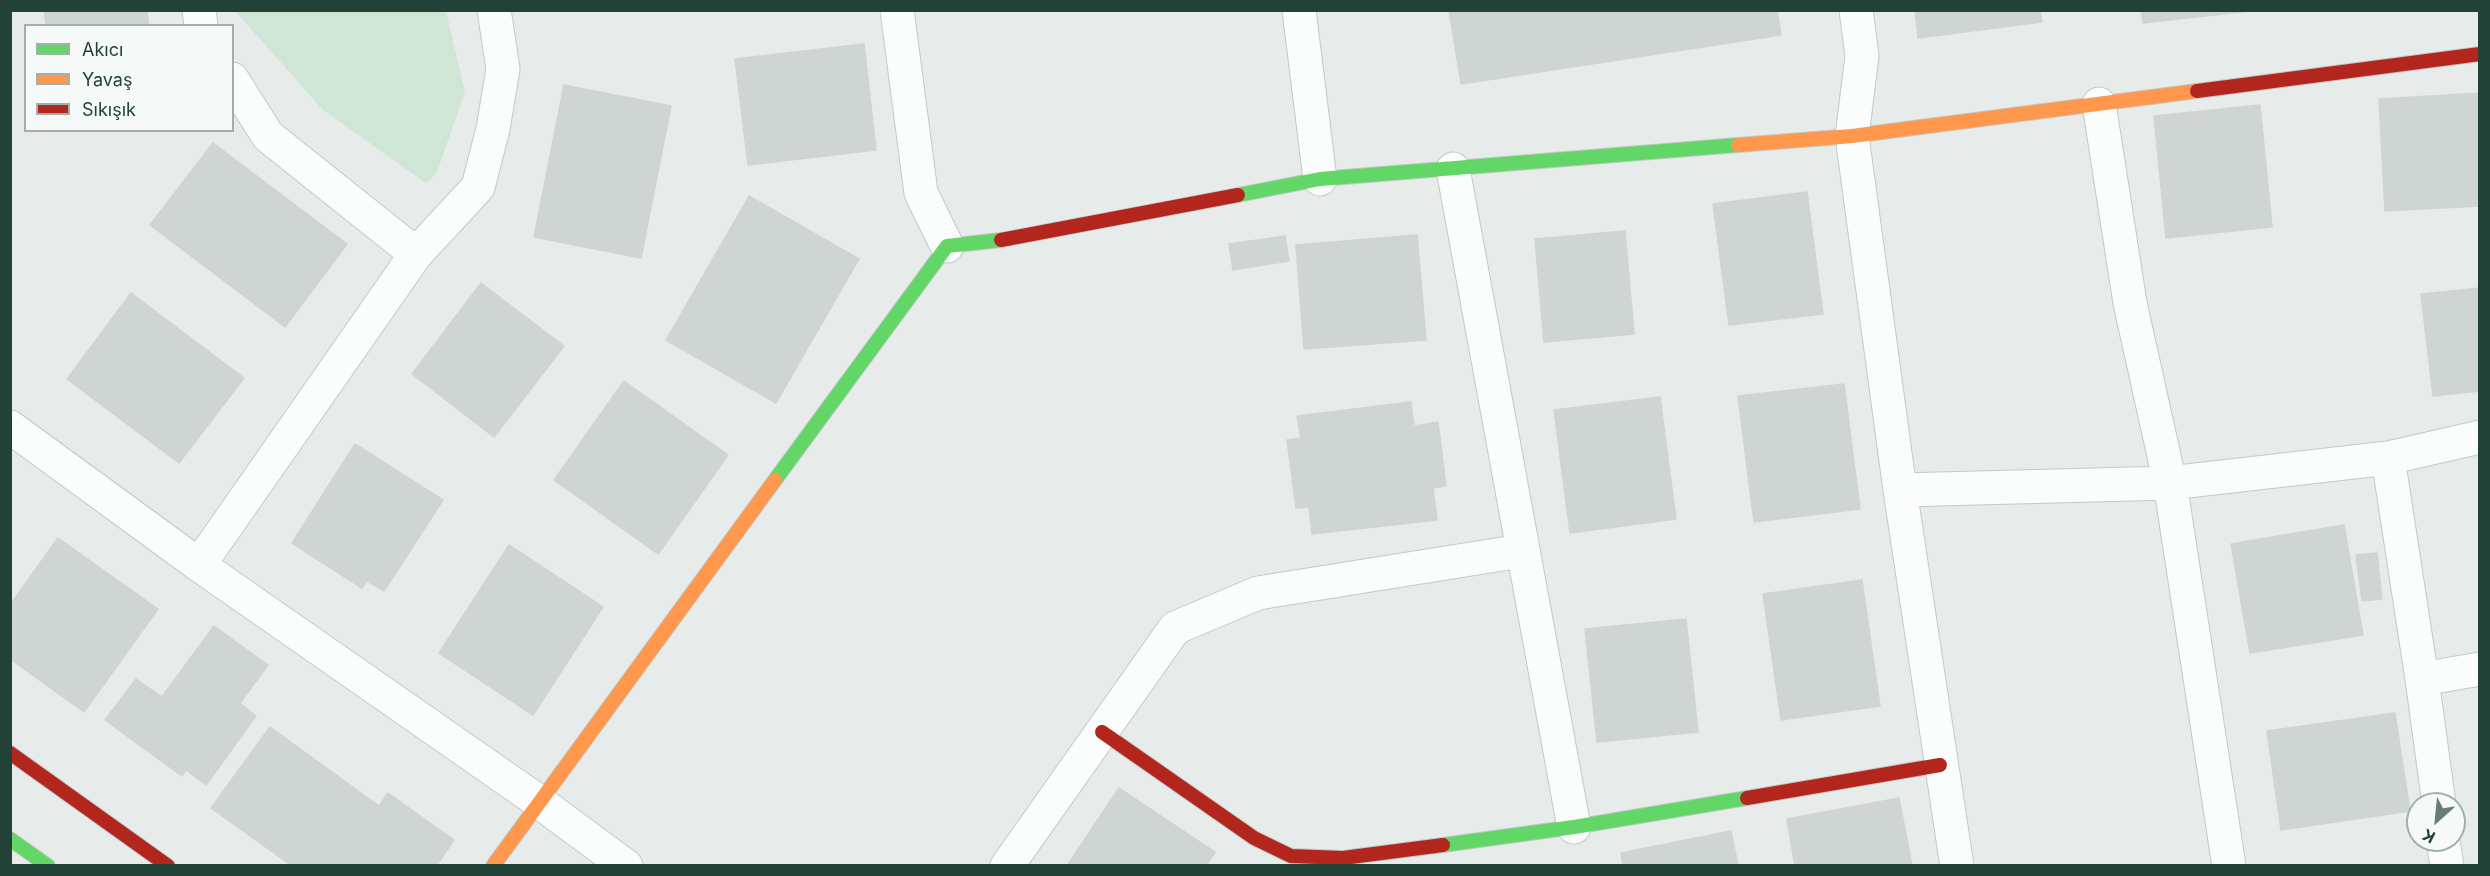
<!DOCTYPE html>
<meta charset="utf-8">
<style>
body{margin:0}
#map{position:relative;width:2490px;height:876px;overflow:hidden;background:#e7ecea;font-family:Inter,sans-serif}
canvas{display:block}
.frame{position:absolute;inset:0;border:12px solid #224238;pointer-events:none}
.legend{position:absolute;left:24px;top:24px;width:210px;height:108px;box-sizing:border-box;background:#f5faf8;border:2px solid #a1b0ab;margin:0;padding:8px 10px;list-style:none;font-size:18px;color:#224238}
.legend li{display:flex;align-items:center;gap:12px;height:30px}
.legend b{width:30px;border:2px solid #a1b0ab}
.north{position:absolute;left:2406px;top:792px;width:60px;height:60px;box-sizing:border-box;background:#f5faf8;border:2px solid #a1b0ab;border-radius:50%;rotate:207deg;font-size:16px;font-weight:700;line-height:24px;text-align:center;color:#224238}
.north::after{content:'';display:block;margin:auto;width:21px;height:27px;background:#677e76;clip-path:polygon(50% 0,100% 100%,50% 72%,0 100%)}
</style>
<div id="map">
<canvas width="2490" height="876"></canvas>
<div class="frame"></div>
<ul class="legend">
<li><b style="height:8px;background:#63d668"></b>Akıcı</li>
<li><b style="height:8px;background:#ff974d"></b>Yavaş</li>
<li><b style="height:8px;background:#b3261e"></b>Sıkışık</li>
</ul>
<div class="north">K</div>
</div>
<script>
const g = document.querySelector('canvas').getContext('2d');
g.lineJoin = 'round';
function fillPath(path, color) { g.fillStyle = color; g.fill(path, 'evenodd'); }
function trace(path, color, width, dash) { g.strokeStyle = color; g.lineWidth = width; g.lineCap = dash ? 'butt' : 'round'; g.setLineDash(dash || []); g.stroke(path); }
fillPath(new Path2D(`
 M 235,11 L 446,11 L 465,92 L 437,172 L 427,184 L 323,110 Z`), '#cfe6d6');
const building = new Path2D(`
 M 44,10 L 147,10 L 149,26 L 46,26 Z
 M 1449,10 L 1777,10 L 1781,35 L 1461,84 Z
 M 1915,10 L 2040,10 L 2042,22 L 1918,38 Z
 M 2141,10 L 2258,10 L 2143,23 Z
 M 864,44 L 876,150 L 748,165 L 735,59 Z
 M 564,85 L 671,106 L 641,258 L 534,237 Z
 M 2480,93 L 2480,206 L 2385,211 L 2379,99 Z
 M 2260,105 L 2272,227 L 2166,238 L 2154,116 Z
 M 213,143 L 347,244 L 285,327 L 150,225 Z
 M 1807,192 L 1823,314 L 1729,325 L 1713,204 Z
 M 749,196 L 859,259 L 776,403 L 666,340 Z
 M 1625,231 L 1634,334 L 1544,342 L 1535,239 Z
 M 1417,235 L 1426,340 L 1304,349 L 1296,245 Z
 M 1285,236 L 1289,261 L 1233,270 L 1229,244 Z
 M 481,283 L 564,346 L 494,437 L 412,374 Z
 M 2480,288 L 2480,391 L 2433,396 L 2421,294 Z
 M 131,293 L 244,378 L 179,463 L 67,379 Z
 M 624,381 L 728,455 L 658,554 L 554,480 Z
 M 1844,384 L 1860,509 L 1754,522 L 1738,396 Z
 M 1660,397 L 1676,519 L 1570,533 L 1554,410 Z
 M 1411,402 L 1414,426 L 1438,422 L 1446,486 L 1433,488 L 1437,520 L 1312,534 L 1309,507 L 1296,508 L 1287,440 L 1301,438 L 1297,416 Z
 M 355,444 L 443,500 L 384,591 L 367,581 L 362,588 L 292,543 Z
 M 2344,525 L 2363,635 L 2250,653 L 2231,544 Z
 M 58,538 L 158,609 L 84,712 L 10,659 L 10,605 Z
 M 509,545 L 603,607 L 533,715 L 439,653 Z
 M 2377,553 L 2382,599 L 2362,601 L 2356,555 Z
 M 1862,580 L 1880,706 L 1781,720 L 1763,594 Z
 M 1686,619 L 1698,732 L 1597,742 L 1585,629 Z
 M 214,626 L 268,665 L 240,703 L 256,716 L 206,785 L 186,770 L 182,776 L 131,739 Z
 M 136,679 L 162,697 L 131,739 L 105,720 Z
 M 2395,713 L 2410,811 L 2281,830 L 2267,731 Z
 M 270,727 L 379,806 L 388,793 L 454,840 L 436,866 L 292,866 L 211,808 Z
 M 1119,788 L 1215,852 L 1206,866 L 1067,866 Z
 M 1899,798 L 1912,866 L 1795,866 L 1787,819 Z
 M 1731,831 L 1738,866 L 1623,866 L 1621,853 Z`);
fillPath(building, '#cfd5d3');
trace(building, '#cfd5d3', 1.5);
const street = new Path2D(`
 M 199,10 L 201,26
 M 897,10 L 921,193 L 947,246
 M 1299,10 L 1320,179
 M 1856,10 L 1862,56 L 1852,136 L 1900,490 L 1957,866
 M 232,79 L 268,136 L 416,254
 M 2099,104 L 2130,303 L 2170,483 L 2229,866
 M 1453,169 L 1574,827
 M 10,427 L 199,565 L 538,801 L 626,866
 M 2388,458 L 2422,679 L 2439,804
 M 1900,490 L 2170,483 L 2388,458 L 2480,437
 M 199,565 L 416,254 L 478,187 L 493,129 L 503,69 L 494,10
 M 2422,679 L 2480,669
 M 2443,840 L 2447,866
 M 1007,866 L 1175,628 L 1258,593 L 1521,551`);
const fast = new Path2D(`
 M 1238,195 L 1320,179 L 1738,145
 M 775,480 L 947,246 L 1001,240
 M 10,839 L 48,866
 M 1443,845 L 1574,827 L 1747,798`);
const slow = new Path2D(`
 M 1738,145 L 1852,136 L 2197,91
 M 493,866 L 775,480`);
const jam = new Path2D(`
 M 2197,91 L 2480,54
 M 1001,240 L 1238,195
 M 1102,732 L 1254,838 L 1291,856 L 1343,858 L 1443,845
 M 10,753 L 168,866
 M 1747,798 L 1940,765`);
trace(street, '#c4c9c7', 35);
trace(fast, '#c2cac7', 16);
trace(slow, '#c2cac7', 16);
trace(jam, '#c2cac7', 16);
trace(street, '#fbfcfc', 33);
trace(fast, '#63d668', 14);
trace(slow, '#ff974d', 14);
trace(jam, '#b3261e', 14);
</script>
